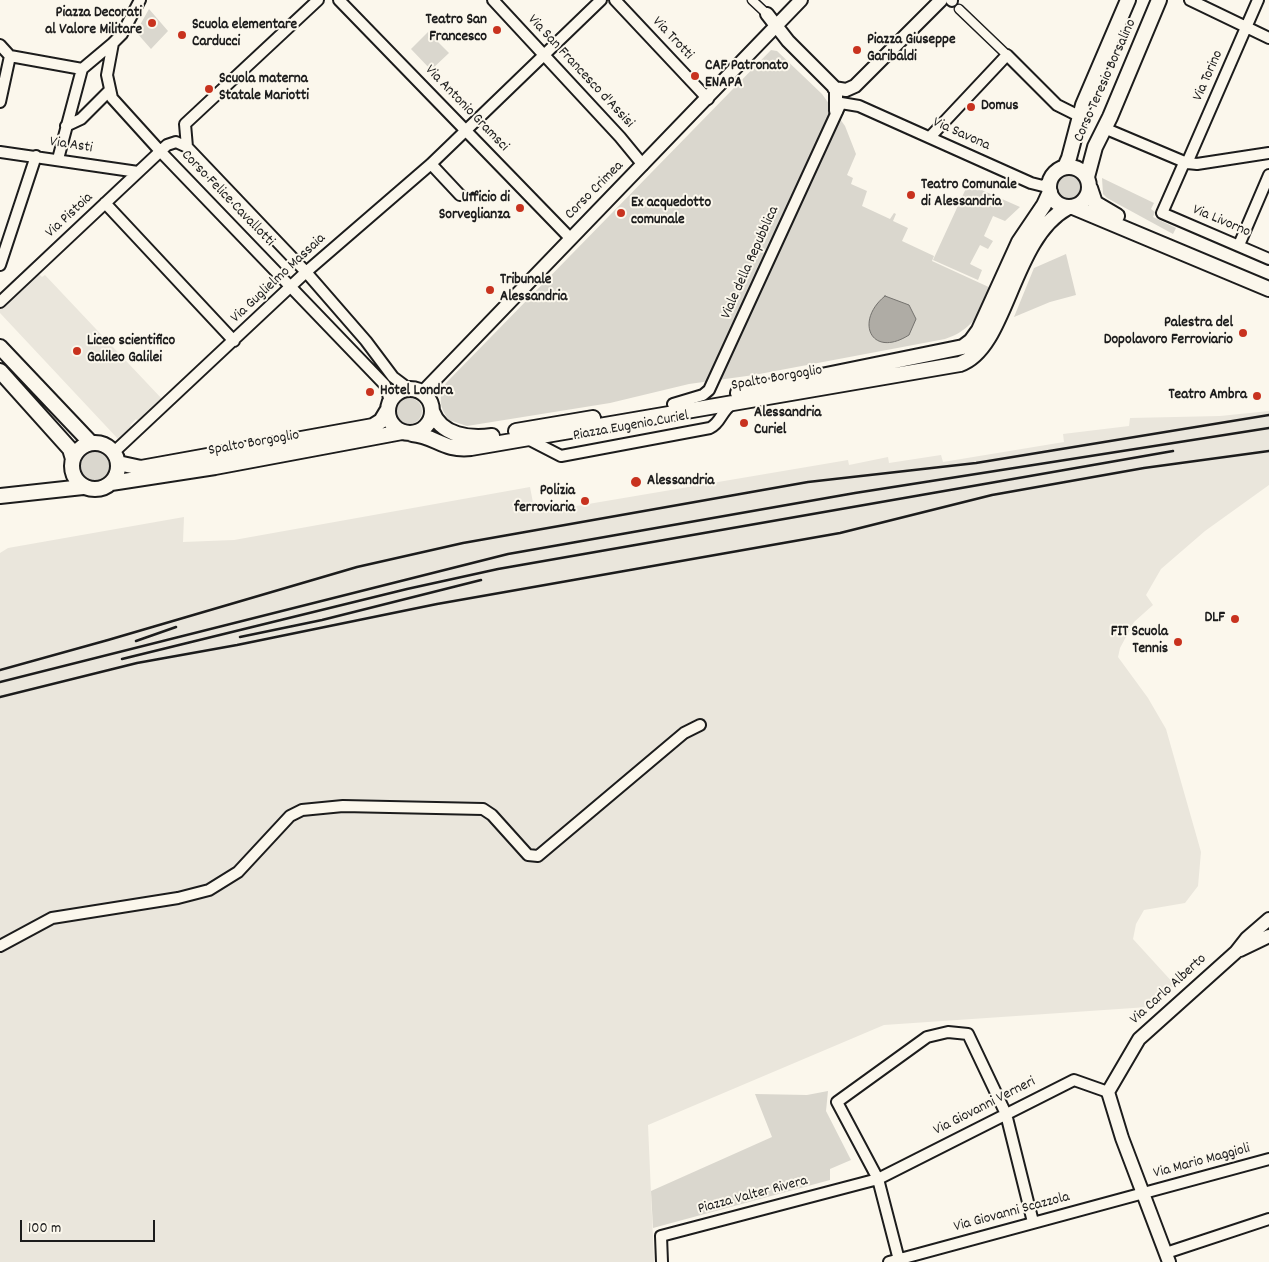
<!DOCTYPE html>
<style>
body{margin:0}
#map{position:relative;width:1269px;height:1262px;overflow:hidden;background:#fbf7ec;font-family:Dekko,sans-serif}
canvas{display:block}
.scale{position:absolute;left:20px;top:1220px;width:135px;height:22px;box-sizing:border-box;border:2px solid #1c1c1c;border-top:0;padding-left:6px;font-size:15px;line-height:18px;white-space:nowrap;color:#1c1c1c;-webkit-text-stroke:4px #fbf7ec;paint-order:stroke}
</style>
<div id="map">
<canvas width="1269" height="1262"></canvas>
<div class="scale">100 m</div>
</div>
<script>
const g = document.querySelector('canvas').getContext('2d');
g.lineJoin = 'round';
function fillPath(path, color) { g.fillStyle = color; g.fill(path, 'evenodd'); }
function trace(path, color, width, dash) { g.strokeStyle = color; g.lineWidth = width; g.lineCap = dash ? 'butt' : 'round'; g.setLineDash(dash || []); g.stroke(path); }
function write(font, color, halo, rows, align = 'center') {
  g.font = font + ' Dekko,sans-serif'; g.lineWidth = 4; g.setLineDash([]); g.textBaseline = 'middle'; g.strokeStyle = halo; g.fillStyle = color; for (const [text, x, y, turn = 0] of rows) {
    g.save(); g.translate(x, y); g.rotate((+turn || 0) * Math.PI / 180); g.textAlign = isNaN(turn) ? turn : align; if (halo) g.strokeText(text, 0, 0); g.fillText(text, 0, 0); g.restore();
  }
}
fillPath(new Path2D(`
 M 38,273 L 42,277 L 45,275 L 162,399 L 138,421 L 136,419 L 130,425 L 133,428 L 119,440 L 0,313 L 0,309 Z
 M 1269,411 L 1269,485 L 1205,531 L 1161,569 L 1146,595 L 1153,605 L 1134,622 L 1120,648 L 1118,657 L 1148,698 L 1166,729 L 1201,852 L 1198,886 L 1185,903 L 1144,910 L 1136,924 L 1133,939 L 1175,985 L 1148,1007 L 884,1025 L 648,1125 L 654,1262 L 0,1262 L 0,553 L 8,548 L 184,517 L 183,542 L 234,540 L 530,487 L 535,513 L 848,460 L 849,465 L 888,457 L 889,463 L 941,455 L 943,462 L 1064,442 L 1063,434 L 1129,426 L 1130,418 L 1220,416 Z`), '#eae6dc');
fillPath(new Path2D(`
 M 149,9 L 168,31 L 151,49 L 136,32 Z
 M 428,32 L 449,53 L 431,70 L 411,49 Z
 M 771,50 L 777,51 L 822,94 L 845,126 L 856,154 L 847,175 L 853,178 L 851,184 L 867,191 L 862,206 L 890,219 L 894,213 L 896,214 L 893,221 L 908,228 L 902,241 L 934,256 L 932,261 L 993,289 C 981,312 971,331 945,339 L 754,375 L 689,384 L 610,403 L 467,426 L 449,420 C 439,408 438,396 446,383 Z
 M1057 187a13 13 0 1 1 26 0a13 13 0 1 1-26 0Z
 M 1102,178 L 1154,203 L 1151,209 L 1155,212 L 1153,217 L 1176,228 L 1173,234 L 1107,198 L 1103,194 Z
 M 968,184 L 1020,207 L 1005,221 L 993,216 L 984,236 L 993,241 L 988,249 L 980,245 L 970,264 L 982,270 L 978,280 L 933,260 Z
 M 1066,254 L 1076,295 L 1050,302 L 1014,317 L 1034,268 Z
 M396 411a13 13 0 1 1 26 0a13 13 0 1 1-26 0Z
 M80 466a15 15 0 1 1 30 0a15 15 0 1 1-30 0Z
 M 828,1091 L 826,1111 L 851,1160 L 830,1169 L 830,1180 L 653,1228 L 651,1191 L 772,1137 L 755,1094 L 807,1095 Z`), '#dad7ce');
const water = new Path2D(`
 M 885,296 L 909,305 L 916,319 L 909,335 C 871,359 854,321 885,296 Z`);
fillPath(water, '#afaca5');
trace(water, '#74726e', 1);
const pedestrian = new Path2D(`
 M 752,0 L 767,14
 M 959,9 L 1007,55`);
const minor = new Path2D(`
 M 140,0 L 122,34 L 113,43 L 107,75 L 112,98 L 160,151 L 385,385 L 390,401
 M 318,0 L 185,124 L 187,147 L 306,272 L 366,341 L 393,377 L 409,389
 M 339,0 L 571,239
 M 493,0 L 620,137 L 643,165
 M 615,0 L 708,99
 M 951,0 L 952,1
 M 1190,0 L 1269,38
 M 0,45 L 10,56 L 82,69
 M 0,102 L 10,56
 M 66,126 L 81,119 L 109,91
 M 1104,128 L 1187,163 L 1197,164 L 1269,153
 M 930,137 L 1007,55 L 1057,105 L 1079,116
 M 0,152 L 138,172
 M 58,159 L 82,69 L 113,43
 M 1184,163 L 1162,213 L 1269,259
 M 1187,163 L 1258,0
 M 431,164 L 460,195
 M 105,203 L 234,341
 M 1239,245 L 1269,175
 M 0,265 L 36,156
 M 0,302 L 167,145 L 176,142 L 187,147
 M 673,404 L 703,395 L 709,390 L 841,103 L 859,106 L 1031,183 L 1043,186 L 1050,181
 M 528,439 L 561,456 L 710,428 C 721,423 721,411 732,404
 M 114,452 L 306,272 L 431,164 L 601,0
 M 0,946 L 52,918 L 178,898 L 209,890 L 238,872 L 290,816 L 302,810 L 343,806 L 483,809 L 492,815 L 528,855 L 538,856 L 684,733 L 700,725
 M 1166,1253 L 1269,1219
 M 899,1260 L 878,1179 L 837,1102 L 927,1037 L 948,1032 L 968,1034 L 1006,1114 L 1033,1222
 M 662,1262 L 661,1236 L 878,1179 L 1074,1080 L 1108,1092
 M 889,1262 L 1269,1159`);
const tertiary = new Path2D(`
 M 767,14 L 788,41 L 836,89 L 836,111
 M 834,88 L 846,90 L 855,86 L 941,0
 M 422,393 L 801,0
 M 1240,950 L 1269,936
 M 1169,1262 L 1122,1138 L 1108,1092 L 1139,1039 L 1236,952 L 1247,938 L 1269,919`);
const secondary = new Path2D(`
 M1049 187a20 20 0 1 1 40 0a20 20 0 1 1-40 0Z
 M 1065,167 L 1069,158 L 1083,105 L 1128,0
 M 1087,177 L 1095,147 L 1110,117 L 1159,0
 M 1090,188 L 1095,203 L 1117,216
 M 1073,207 L 1269,289
 M 0,347 L 91,443
 M 0,371 L 70,449 L 73,459
 M388 411a22 22 0 1 1 44 0a22 22 0 1 1-44 0Z
 M 738,393 L 963,347 L 971,341 L 979,330 L 1019,242 L 1044,205 L 1050,192
 M 432,411 C 441,436 470,439 492,436
 M 516,431 L 593,418
 M 412,434 C 436,436 443,451 471,448 L 960,364 C 1007,348 1011,239 1067,208
 M72 466a23 23 0 1 1 46 0a23 23 0 1 1-46 0Z
 M 118,463 L 141,468 L 373,426 L 381,421 L 387,411
 M 111,483 L 215,467 L 402,432
 M 0,496 L 83,487`);
trace(pedestrian, '#1c1c1c', 11);
trace(minor, '#1c1c1c', 14);
trace(tertiary, '#1c1c1c', 16);
trace(secondary, '#1c1c1c', 18);
trace(pedestrian, '#fbf7ec', 8);
trace(minor, '#fbf7ec', 10);
trace(tertiary, '#fbf7ec', 12);
trace(secondary, '#fbf7ec', 14);
trace(new Path2D(`
 M 240,637 L 322,620 L 481,580
 M 136,641 L 176,627
 M 122,659 L 407,589 L 498,569 L 1173,451
 M 0,670 L 108,640 L 357,567 L 463,543 L 808,482 L 976,463 L 1269,415
 M 0,682 L 508,554 L 855,493 L 1269,428
 M 0,697 L 137,663 L 237,645 L 437,604 L 840,533 L 992,495 L 1144,468 L 1269,451`), '#1c1c1c', 2.5);
for (const [x, y, r, color] of [
 [152,23,5,"#c8321e"],
 [497,30,5,"#c8321e"],
 [182,35,5,"#c8321e"],
 [857,50,5,"#c8321e"],
 [695,76,5,"#c8321e"],
 [209,89,5,"#c8321e"],
 [971,107,5,"#c8321e"],
 [911,195,5,"#c8321e"],
 [520,208,5,"#c8321e"],
 [621,213,5,"#c8321e"],
 [490,290,5,"#c8321e"],
 [1243,333,5,"#c8321e"],
 [77,351,5,"#c8321e"],
 [370,392,5,"#c8321e"],
 [1257,396,5,"#c8321e"],
 [744,423,5,"#c8321e"],
 [636,482,6,"#c8321e"],
 [585,501,5,"#c8321e"],
 [1235,619,5,"#c8321e"],
 [1178,642,5,"#c8321e"]
]) { const dot = new Path2D(); dot.arc(x, y, r, 0, 2 * Math.PI); g.fillStyle = color; g.fill(dot); trace(dot, '#fbf7ec', 2); }
write('bold 15px', '#1c1c1c', '#fbf7ec', [
 ["Piazza Decorati",142,14,"right"],
 ["al Valore Militare",142,31,"right"],
 ["Teatro San",487,21,"right"],
 ["Francesco",487,38,"right"],
 ["Scuola elementare",192,26],
 ["Carducci",192,43],
 ["Piazza Giuseppe",867,41],
 ["Garibaldi",867,58],
 ["CAF Patronato",705,67],
 ["ENAPA",705,84],
 ["Scuola materna",219,80],
 ["Statale Mariotti",219,97],
 ["Domus",981,107],
 ["Teatro Comunale",921,186],
 ["di Alessandria",921,203],
 ["Ufficio di",510,199,"right"],
 ["Sorveglianza",510,216,"right"],
 ["Ex acquedotto",631,204],
 ["comunale",631,221],
 ["Tribunale",500,281],
 ["Alessandria",500,298],
 ["Palestra del",1233,324,"right"],
 ["Dopolavoro Ferroviario",1233,341,"right"],
 ["Liceo scientifico",87,342],
 ["Galileo Galilei",87,359],
 ["Hotel Londra",380,392],
 ["Teatro Ambra",1247,396,"right"],
 ["Alessandria",754,414],
 ["Curiel",754,431],
 ["Alessandria",647,482],
 ["Polizia",575,492,"right"],
 ["ferroviaria",575,509,"right"],
 ["DLF",1225,619,"right"],
 ["FIT Scuola",1168,633,"right"],
 ["Tennis",1168,650,"right"]
], 'left');
write('15px', '#1c1c1c', '#fbf7ec', [
 ["Via Trotti",672,39,47],
 ["Via San Francesco d'Assisi",580,72,47],
 ["Via Torino",1209,76,-66],
 ["Corso Teresio Borsalino",1106,81,-66],
 ["Via Antonio Gramsci",466,109,46],
 ["Via Savona",961,135,24],
 ["Via Asti",71,146,9],
 ["Corso Crimea",595,191,-45],
 ["Corso Felice Cavallotti",227,199,46],
 ["Via Pistoia",70,216,-43],
 ["Via Livorno",1221,222,23],
 ["Viale della Repubblica",751,263,-66],
 ["Via Guglielmo Massaia",279,279,-43],
 ["Spalto Borgoglio",777,379,-10],
 ["Piazza Eugenio Curiel",631,427,-10],
 ["Spalto Borgoglio",254,444,-10],
 ["Via Carlo Alberto",1169,990,-42],
 ["Via Giovanni Verneri",985,1107,-27],
 ["Via Mario Maggioli",1202,1162,-15],
 ["Piazza Valter Rivera",753,1196,-15],
 ["Via Giovanni Scazzola",1012,1213,-15]
]);
</script>
